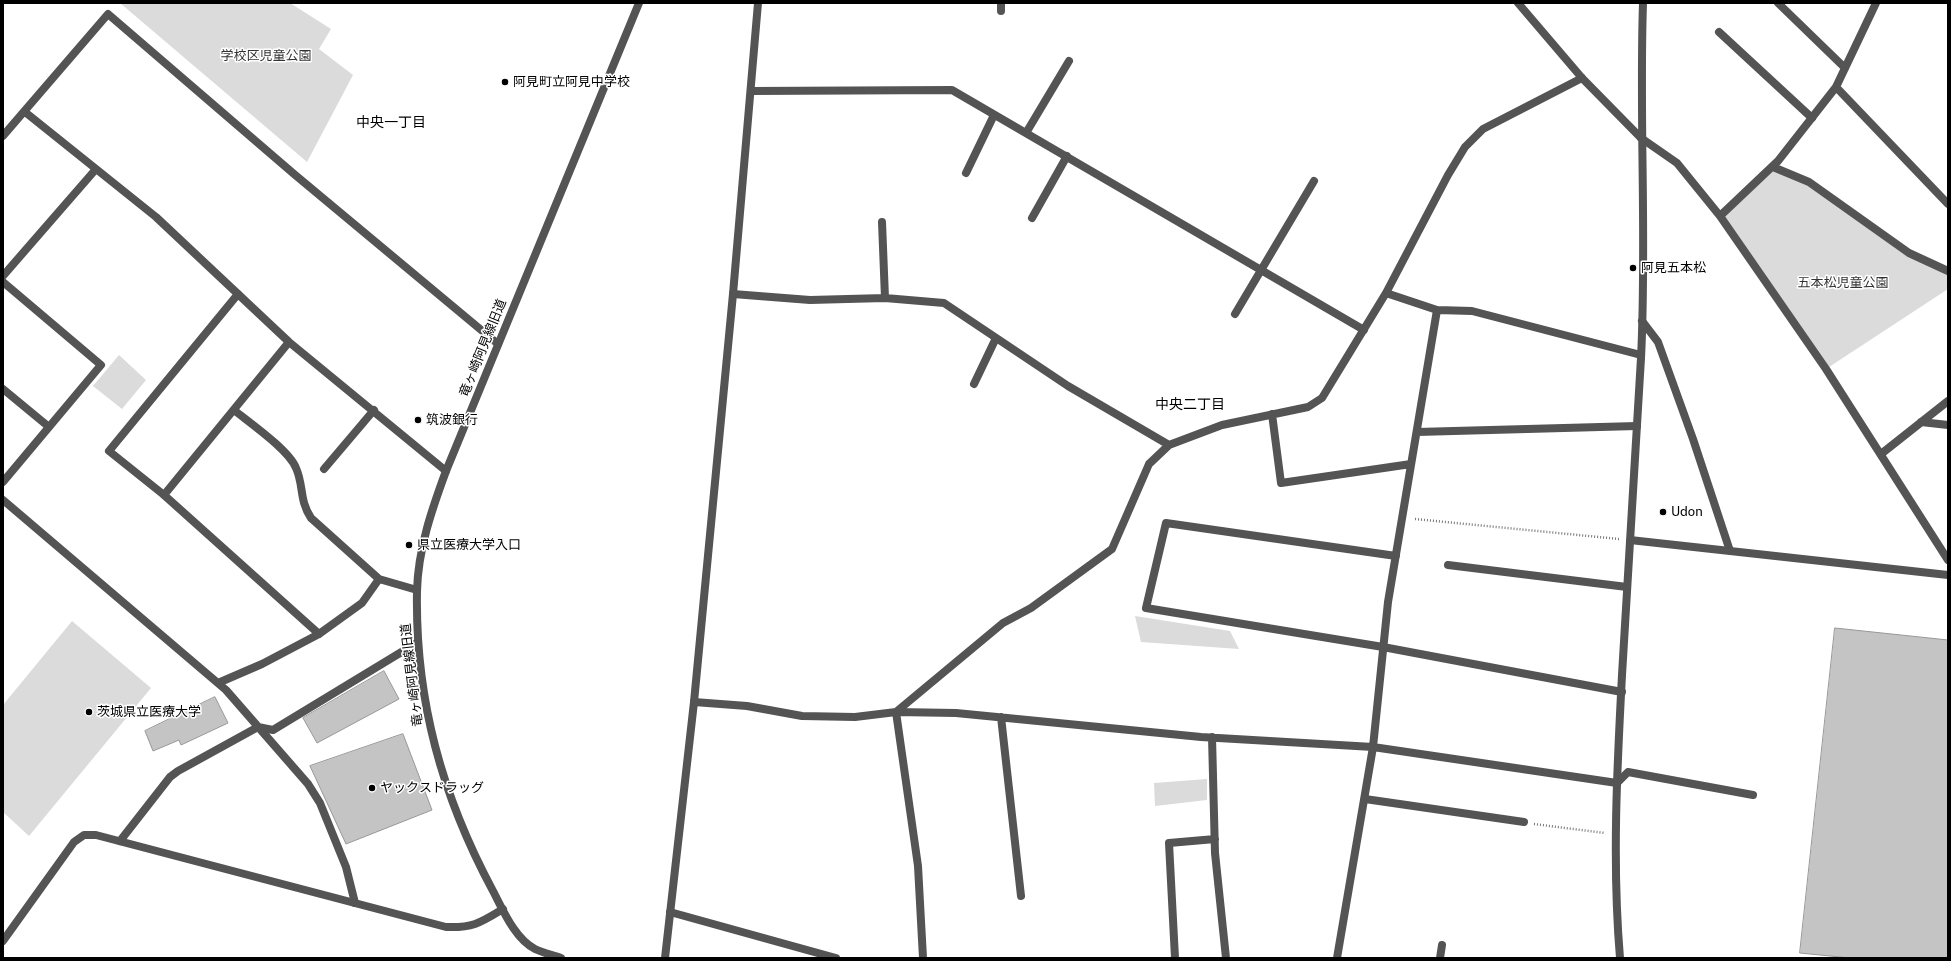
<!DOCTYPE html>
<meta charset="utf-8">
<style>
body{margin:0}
#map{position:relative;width:1951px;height:961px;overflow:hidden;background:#fff;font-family:"Public Sans",sans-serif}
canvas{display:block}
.frame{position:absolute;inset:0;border:4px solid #000;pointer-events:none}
</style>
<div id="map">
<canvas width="1951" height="961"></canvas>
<div class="frame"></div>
</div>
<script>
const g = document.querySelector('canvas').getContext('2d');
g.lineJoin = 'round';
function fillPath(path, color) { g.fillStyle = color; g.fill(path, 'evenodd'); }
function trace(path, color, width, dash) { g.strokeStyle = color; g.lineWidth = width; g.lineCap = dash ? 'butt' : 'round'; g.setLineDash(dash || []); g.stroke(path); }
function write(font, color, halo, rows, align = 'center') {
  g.font = font + ' "Public Sans","Noto Sans JP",sans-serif'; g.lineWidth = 3; g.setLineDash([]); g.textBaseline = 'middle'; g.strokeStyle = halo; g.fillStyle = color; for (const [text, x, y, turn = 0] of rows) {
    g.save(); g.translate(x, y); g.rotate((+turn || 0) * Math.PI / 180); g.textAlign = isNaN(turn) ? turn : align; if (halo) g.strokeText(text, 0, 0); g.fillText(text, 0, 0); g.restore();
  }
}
fillPath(new Path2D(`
 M 120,3 L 290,3 L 331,29 L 319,49 L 353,75 L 307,162 Z
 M 1773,167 L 1809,182 L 1909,253 L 1948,271 L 1948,289 L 1826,369 L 1720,216 Z
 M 119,355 L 146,380 L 122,409 L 93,386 Z
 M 1135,616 L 1230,631 L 1239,649 L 1141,642 Z
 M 72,621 L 151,688 L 29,836 L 3,812 L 3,705 Z
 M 1207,779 L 1207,800 L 1155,806 L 1154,783 Z`), '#dbdbdb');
const building = new Path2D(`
 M 1835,628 L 1948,640 L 1948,958 L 1850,958 L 1800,953 Z
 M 384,671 L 399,699 L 317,743 L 303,718 Z
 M 215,697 L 228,723 L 181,745 L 179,740 L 153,751 L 145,731 Z
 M 403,734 L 432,810 L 346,844 L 310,766 Z`);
fillPath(building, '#c4c4c4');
trace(building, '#989898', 1);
trace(new Path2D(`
 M 1415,519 L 1619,539
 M 1534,824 L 1605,833`), '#767676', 2.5, [1, 2]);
trace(new Path2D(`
 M 1001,11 L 1001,3
 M 1719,32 L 1812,118
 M 164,495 L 109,451 L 238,294`), '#545454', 8);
trace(new Path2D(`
 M 1778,3 L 1845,68
 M 1836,87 L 1948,204
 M 751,91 L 952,90 L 1364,330
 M 25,112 L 156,217 L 289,342 L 446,471
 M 1026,133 L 1069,61
 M 3,136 L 108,14 L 294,174 L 498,344
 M 1641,138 L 1677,163 L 1720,216 L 1826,369 L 1948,560
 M 1773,167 L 1809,182 L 1909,253 L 1948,271
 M 966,173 L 994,115
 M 1720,216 L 1778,161 L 1836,87 L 1876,3
 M 1032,218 L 1067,156
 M 882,222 L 885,298
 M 3,276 L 96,169
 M 3,282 L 101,365 L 3,482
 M 1386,293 L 1437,310 L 1472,311 L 1641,355
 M 733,294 L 810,300 L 885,298 L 944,303 L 1068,386 L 1169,445
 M 1235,314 L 1314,181
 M 1642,321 L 1658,342 L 1693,439 L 1730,551
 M 289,342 L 164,495 L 319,634
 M 974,384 L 996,338
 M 3,389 L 49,427
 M 234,410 C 250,423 289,450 296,468 C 304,486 299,500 311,518 L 379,579
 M 1272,414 L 1281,483 L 1411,464
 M 1921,422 L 1948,425
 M 1417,432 L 1637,426
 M 1881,454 L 1948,401
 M 324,469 L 374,410
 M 3,500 L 226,690 L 308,784 L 320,803 L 346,867 L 355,903
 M 1396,556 L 1166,523 L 1146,608 L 1383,647 L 1622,692
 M 1448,565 L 1627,587
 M 218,683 L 262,664 L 319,634 L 362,603 L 379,579 L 417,590
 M 694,702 L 747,706 L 802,716 L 855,717 L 896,712 L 956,713 L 1201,737 L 1373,747 L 1617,783 L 1628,772 L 1753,795
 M 896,712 L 1003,623 L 1031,608 L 1112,549 L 1149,464 L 1169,445 L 1222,425 L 1308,407 L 1322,398 L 1386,293 L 1448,175 L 1465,147 L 1483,129 L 1582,78
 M 896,712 L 918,866 L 923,958
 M 1001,717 L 1021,896
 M 1212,737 L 1215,853 L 1226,958
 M 1365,799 L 1524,822
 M 120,841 L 170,777 L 178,771 L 258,727 L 273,730 L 418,642
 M 670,912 L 836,958
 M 1175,958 L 1169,843 L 1215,839
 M 1337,958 L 1373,747 L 1388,602 L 1437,310
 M 1440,958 L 1442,945`), '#545454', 8);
trace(new Path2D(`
 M 1518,3 L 1582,78 L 1641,138
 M 1630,540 L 1948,575
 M 3,941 L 74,842 L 84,835 L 96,835 L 446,927 C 473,928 480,923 503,909
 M 561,958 C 553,955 543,953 535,949 C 515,939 503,910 493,891 C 442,796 415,700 417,591 C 418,549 432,509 446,471 L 639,3
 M 665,958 L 694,702 L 733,294 L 758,3
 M 1620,958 C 1612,864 1617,769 1622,675 C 1628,569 1635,464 1641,358 C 1647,240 1639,122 1643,3`), '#545454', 8);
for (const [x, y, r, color] of [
 [505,82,4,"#000"],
 [1633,268,4,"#000"],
 [418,420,4,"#000"],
 [1663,512,4,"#000"],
 [409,545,4,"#000"],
 [89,712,4,"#000"],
 [372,788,4,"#000"]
]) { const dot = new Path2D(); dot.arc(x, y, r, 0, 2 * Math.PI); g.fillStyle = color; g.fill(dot); trace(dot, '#fff', 1.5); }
write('13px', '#323232', '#fff', [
 ["学校区児童公園",266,56],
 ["五本松児童公園",1843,283]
]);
write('13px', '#000', '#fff', [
 ["阿見町立阿見中学校",513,82],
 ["阿見五本松",1641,268],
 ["筑波銀行",426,420],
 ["Udon",1671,512],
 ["県立医療大学入口",417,545],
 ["茨城県立医療大学",97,712],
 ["ヤックスドラッグ",380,788]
], 'left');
write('13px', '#000', '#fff', [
 ["竜ヶ崎阿見線旧道",483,348,-68],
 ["竜ヶ崎阿見線旧道",412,675,-97]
]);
write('14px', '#000', '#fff', [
 ["中央一丁目",391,123],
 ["中央二丁目",1190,405]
]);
</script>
